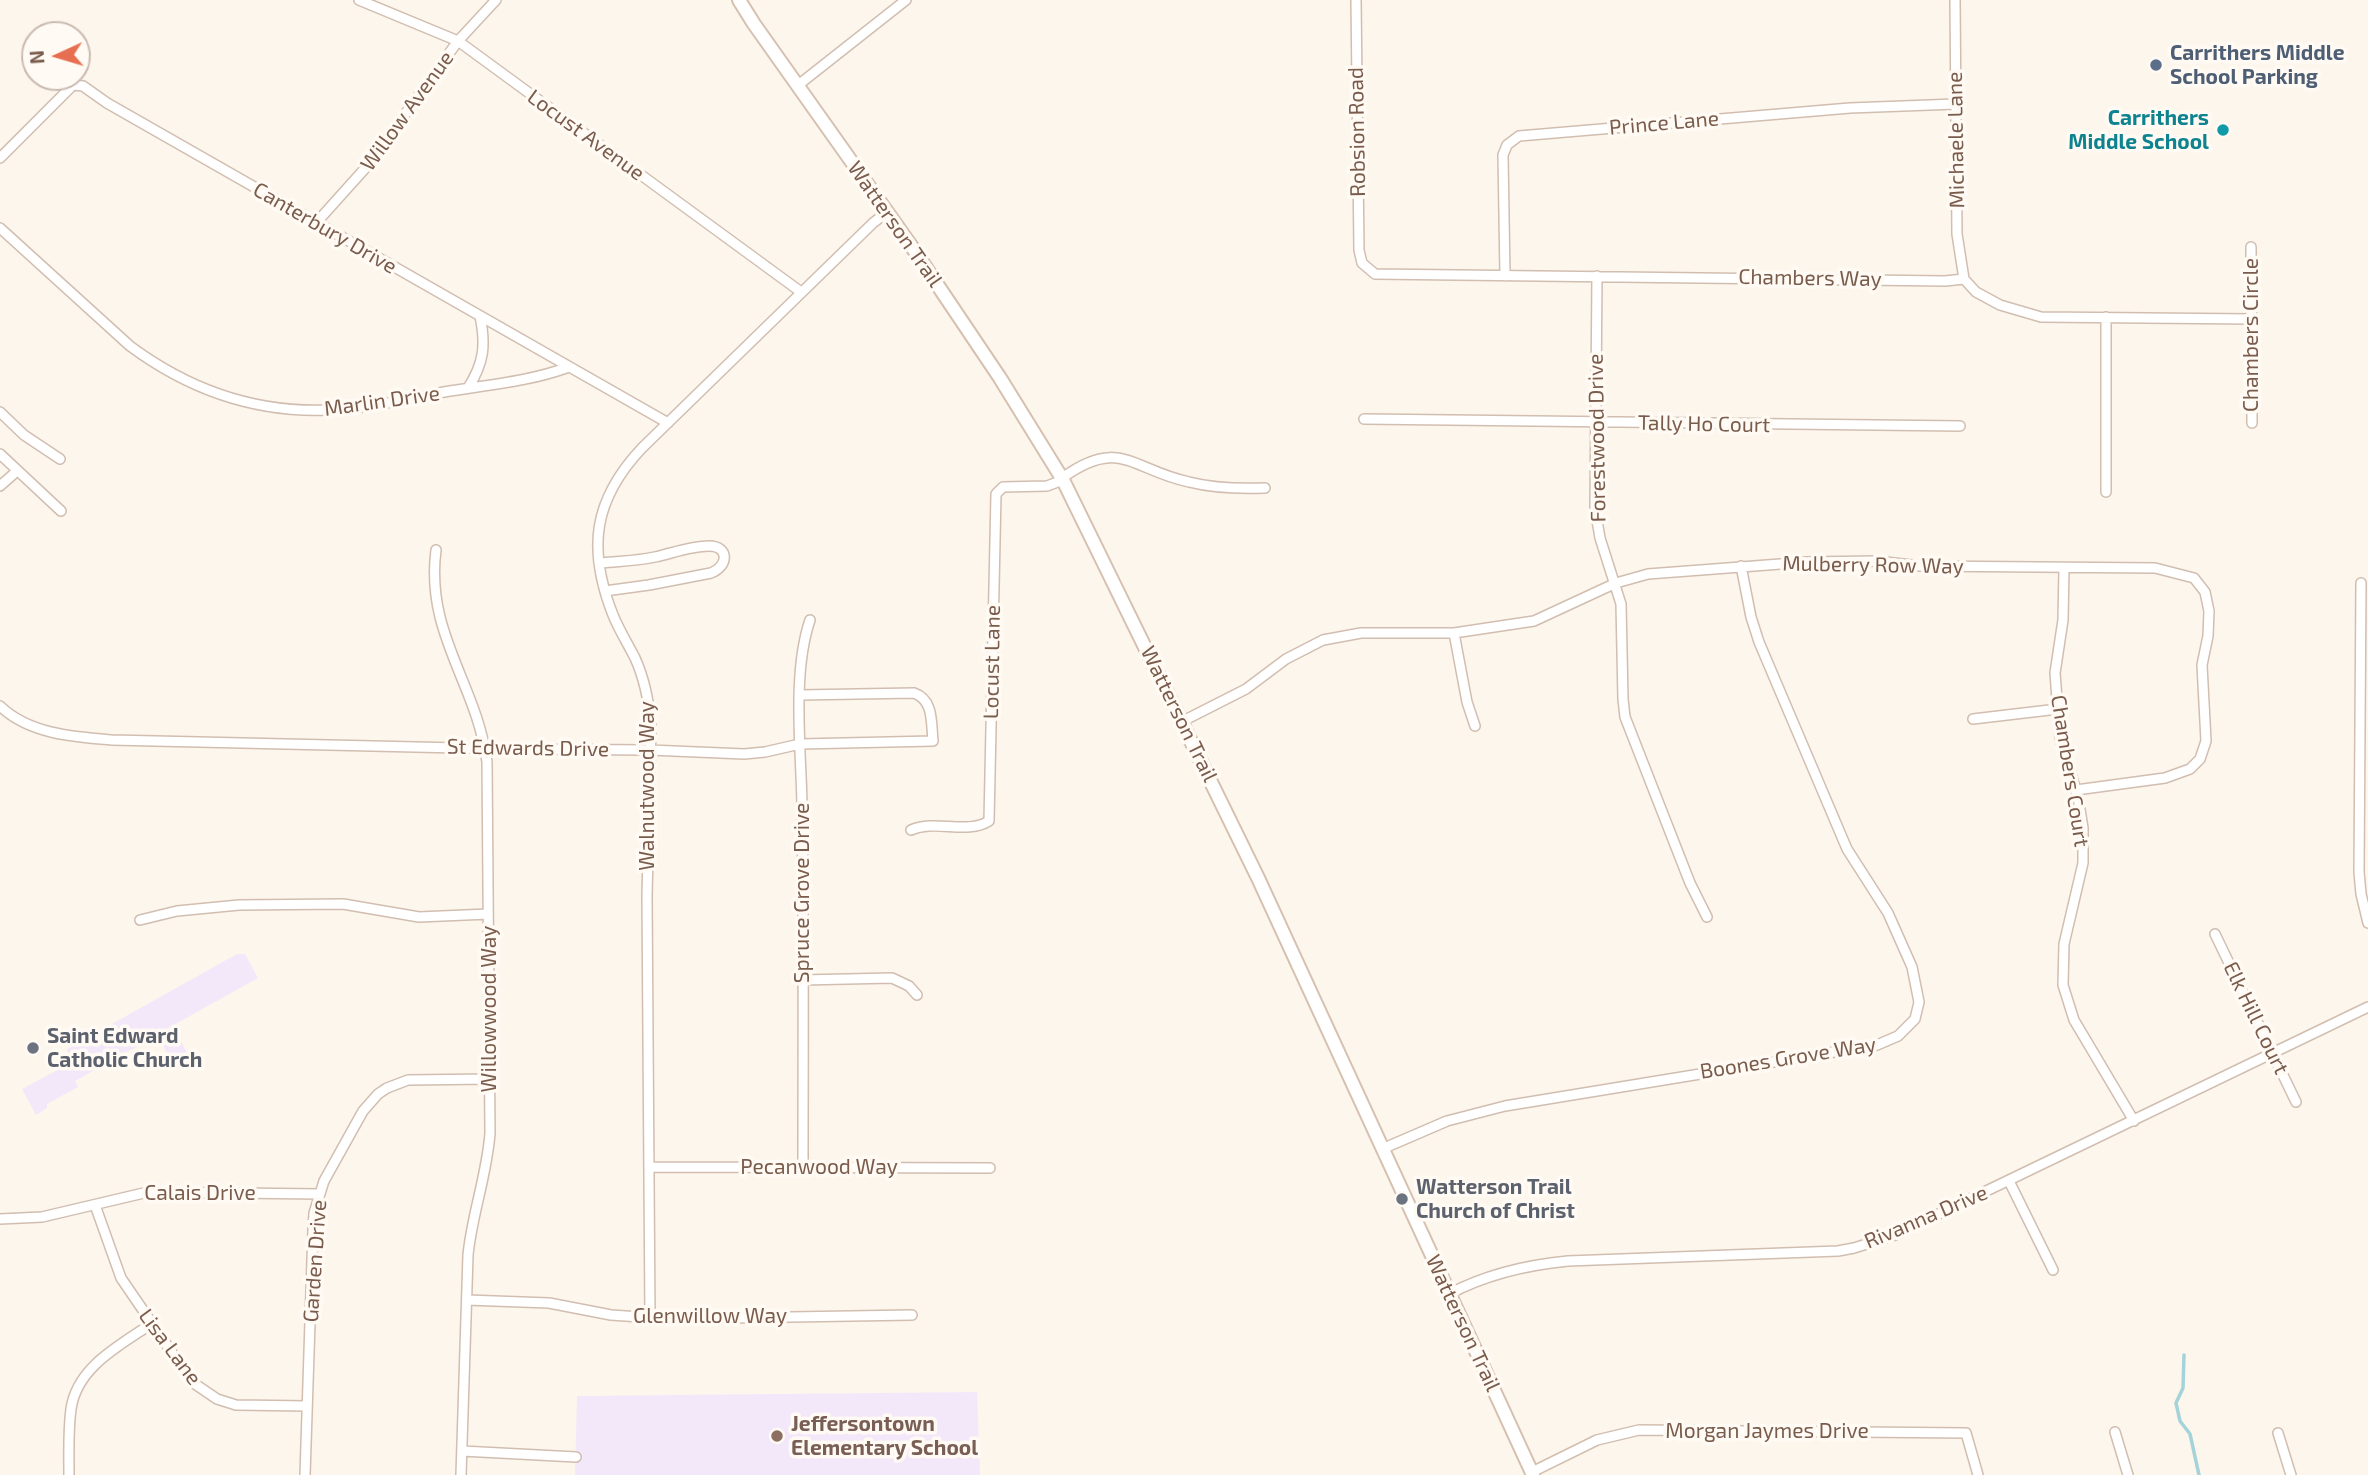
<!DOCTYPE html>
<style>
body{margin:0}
#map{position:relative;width:2368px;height:1475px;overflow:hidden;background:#fdf6ec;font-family:"Exo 2",sans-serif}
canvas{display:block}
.north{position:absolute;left:21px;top:21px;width:70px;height:70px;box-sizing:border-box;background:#fffaf3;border:2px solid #cabbb1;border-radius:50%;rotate:266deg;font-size:19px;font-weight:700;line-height:28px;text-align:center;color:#7a5c4d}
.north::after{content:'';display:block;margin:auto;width:24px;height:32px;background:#e76f51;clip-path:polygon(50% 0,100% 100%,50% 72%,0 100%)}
</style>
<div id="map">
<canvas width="2368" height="1475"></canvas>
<div class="north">N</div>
</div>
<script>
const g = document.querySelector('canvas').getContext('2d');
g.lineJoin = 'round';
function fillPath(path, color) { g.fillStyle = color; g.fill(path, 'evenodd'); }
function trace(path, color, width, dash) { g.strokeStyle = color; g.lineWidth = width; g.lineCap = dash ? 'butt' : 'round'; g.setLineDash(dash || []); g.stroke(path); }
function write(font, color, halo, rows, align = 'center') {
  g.font = font + ' "Exo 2",sans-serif'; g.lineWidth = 7; g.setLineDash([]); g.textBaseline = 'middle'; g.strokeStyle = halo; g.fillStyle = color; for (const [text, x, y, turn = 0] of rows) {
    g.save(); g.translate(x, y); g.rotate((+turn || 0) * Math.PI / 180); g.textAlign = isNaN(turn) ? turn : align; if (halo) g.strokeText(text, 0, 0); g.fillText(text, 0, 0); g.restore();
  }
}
fillPath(new Path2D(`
 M 237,954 L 245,954 L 258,978 L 163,1031 L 164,1032 L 173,1027 L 188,1054 L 172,1062 L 157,1035 L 75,1081 L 78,1087 L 47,1104 L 47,1108 L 36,1115 L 22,1089 L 63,1067 L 61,1055 L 68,1052 L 67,1049 Z
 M 977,1392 L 980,1475 L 575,1475 L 577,1396 Z`), '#f3e8fa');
trace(new Path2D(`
 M 2184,1355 L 2183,1388 L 2176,1403 L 2180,1421 L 2190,1434 L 2199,1475`), '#a5d3da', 3.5);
const minor = new Path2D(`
 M 359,0 L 458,41 L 801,292
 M 1356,0 L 1359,250 L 1362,263 L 1375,274 L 1945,281 L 1964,279 L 1976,292 L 2000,305 L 2041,317 L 2251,319
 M 1955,0 L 1957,234 L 1964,279
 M 797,86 L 906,0
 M 0,158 L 73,85 L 83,86 L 107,103 L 668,423
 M 316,223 L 369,164 L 458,41 L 496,0
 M 0,228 L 130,346 C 188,389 255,413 328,410 C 367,409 406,399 444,392 C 486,385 528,382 569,367
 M 2251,247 L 2252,423
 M 1505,276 L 1503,155 L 1507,145 L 1519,136 L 1850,108 L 1956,104
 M 1597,276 L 1595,509 L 1600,538 L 1621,604 L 1623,699 L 1625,717 L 1690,883 L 1707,917
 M 468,388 C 484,363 486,345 480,316
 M 0,412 L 24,435 L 60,459
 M 1364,419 L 1960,426
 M 0,454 L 61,511
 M 1062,478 C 1120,436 1132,470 1189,482 C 1213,488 1240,489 1265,488
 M 0,486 L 17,471
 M 2106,492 L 2106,317
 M 436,550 C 425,634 477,684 487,762 L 490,1133 C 487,1175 472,1214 468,1255 L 461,1475
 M 601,563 C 619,561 637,561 655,557 C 673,553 691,546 709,546 C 729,546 729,566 711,573 L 649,585 L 605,591
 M 2064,568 L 2063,620 L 2055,673 L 2060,738 L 2078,797 L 2083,828 L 2083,863 L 2064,944 L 2063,985 L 2074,1020 L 2134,1121
 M 2361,583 L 2359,872 L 2361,894 L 2368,923
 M 1454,633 L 1467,702 L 1475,726
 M 0,706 C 29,734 73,737 112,740 L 502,749 L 650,750 L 744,754 L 765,752 L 800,744 L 933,741 C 931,723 934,700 914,693 L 800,695
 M 1973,719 L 2058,709
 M 1183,721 L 1246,689 L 1286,659 L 1323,640 L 1361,633 L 1454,633 L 1534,621 L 1616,583 L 1648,574 L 1807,562 L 1877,561 L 1920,566 L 2155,568 L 2194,578 L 2205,592 L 2209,611 L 2208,636 L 2202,665 L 2206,741 L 2200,759 L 2190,769 L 2165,778 L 2076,790
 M 911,830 C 935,819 967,835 989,821 L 996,494 L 1003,487 L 1047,486 L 1063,480
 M 140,920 L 177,911 L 239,905 L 343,904 L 419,917 L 488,914
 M 2215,934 L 2296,1102
 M 802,980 L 892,978 L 909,986 L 917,995
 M 1382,1149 L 1447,1121 L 1505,1106 L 1877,1045 L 1898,1036 L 1915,1019 L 1919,1002 L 1912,967 L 1888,913 L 1847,849 L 1759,642 L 1751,617 L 1741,566
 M 649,1167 L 990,1168
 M 803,1167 C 803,1046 804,926 802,805 C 801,749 792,673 810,620
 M 2009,1181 L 2053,1270
 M 95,1205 L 121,1278 L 192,1382 L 217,1399 L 236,1405 L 307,1406
 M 0,1219 L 42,1217 L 148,1192 L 320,1194
 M 1449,1294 C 1487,1274 1526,1265 1568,1261 L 1838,1251 L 1854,1248 L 1895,1235 L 2368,1007
 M 467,1300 L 549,1303 L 611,1315 L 669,1319 L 912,1315
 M 650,1318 L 647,896 L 651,725 C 649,702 645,680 635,658 C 628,644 619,630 613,615 C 587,549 593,500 642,448 L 873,223 L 887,212
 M 2115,1432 L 2128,1475
 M 2278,1433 L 2291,1475
 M 462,1451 L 576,1457
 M 1532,1472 L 1597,1440 L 1639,1430 L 1966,1433 L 1978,1475
 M 69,1475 C 69,1453 68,1431 71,1409 C 77,1367 119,1346 151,1324
 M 305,1475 L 313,1230 L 314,1213 L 324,1181 L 363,1111 L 378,1094 L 387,1088 L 408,1080 L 489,1079`);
const secondary = new Path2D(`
 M 739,0 L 754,24 L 912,247 L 1000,378 L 1063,480 L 1258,878 L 1533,1475`);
trace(minor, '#d1beb0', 12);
trace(secondary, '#d6c0b0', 16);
trace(minor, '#fff', 9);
trace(secondary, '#fff', 12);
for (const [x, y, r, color] of [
 [2156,65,7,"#5c6f8a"],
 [2223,130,7,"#0f9aa8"],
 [33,1048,7,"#6b7280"],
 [1402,1199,7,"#6b7280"],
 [777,1436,7,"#8d6e63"]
]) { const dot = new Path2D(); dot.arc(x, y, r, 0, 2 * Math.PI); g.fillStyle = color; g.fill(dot); trace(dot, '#fffaf3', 2.5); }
write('bold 21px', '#4e5e75', '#fffaf3', [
 ["Carrithers Middle",2170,53],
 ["School Parking",2170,77]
], 'left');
write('21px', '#7a5c4d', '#fffaf3', [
 ["Willow Avenue",407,111,-54],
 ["Prince Lane",1664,123,-5],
 ["Robsion Road",1357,132,-91],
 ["Locust Avenue",586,135,36],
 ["Michaele Lane",1956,140,-91],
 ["Watterson Trail",895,224,55],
 ["Canterbury Drive",325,228,30],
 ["Chambers Way",1810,278,1],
 ["Chambers Circle",2251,335,-90],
 ["Marlin Drive",382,401,-8],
 ["Tally Ho Court",1704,424,1],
 ["Forestwood Drive",1597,438,-91],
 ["Mulberry Row Way",1873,565,1],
 ["Locust Lane",992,662,-89],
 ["Watterson Trail",1179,714,64],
 ["St Edwards Drive",528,748,1],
 ["Chambers Court",2070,771,81],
 ["Walnutwood Way",647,786,-90],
 ["Spruce Grove Drive",802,893,-90],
 ["Willowwood Way",489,1009,-90],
 ["Elk Hill Court",2256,1018,64],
 ["Boones Grove Way",1788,1058,-9],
 ["Pecanwood Way",819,1167],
 ["Calais Drive",200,1193],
 ["Rivanna Drive",1926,1217,-23],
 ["Garden Drive",315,1261,-86],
 ["Glenwillow Way",710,1316],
 ["Watterson Trail",1463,1323,65],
 ["Lisa Lane",170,1347,53],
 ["Morgan Jaymes Drive",1767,1431]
]);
write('bold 21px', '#0d838f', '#fffaf3', [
 ["Carrithers",2209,118],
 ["Middle School",2209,142]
], 'right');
write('bold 21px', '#5b616d', '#fffaf3', [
 ["Saint Edward",47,1036],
 ["Catholic Church",47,1060],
 ["Watterson Trail",1416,1187],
 ["Church of Christ",1416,1211]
], 'left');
write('bold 21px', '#785e54', '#fffaf3', [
 ["Jeffersontown",791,1424],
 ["Elementary School",791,1448]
], 'left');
</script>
